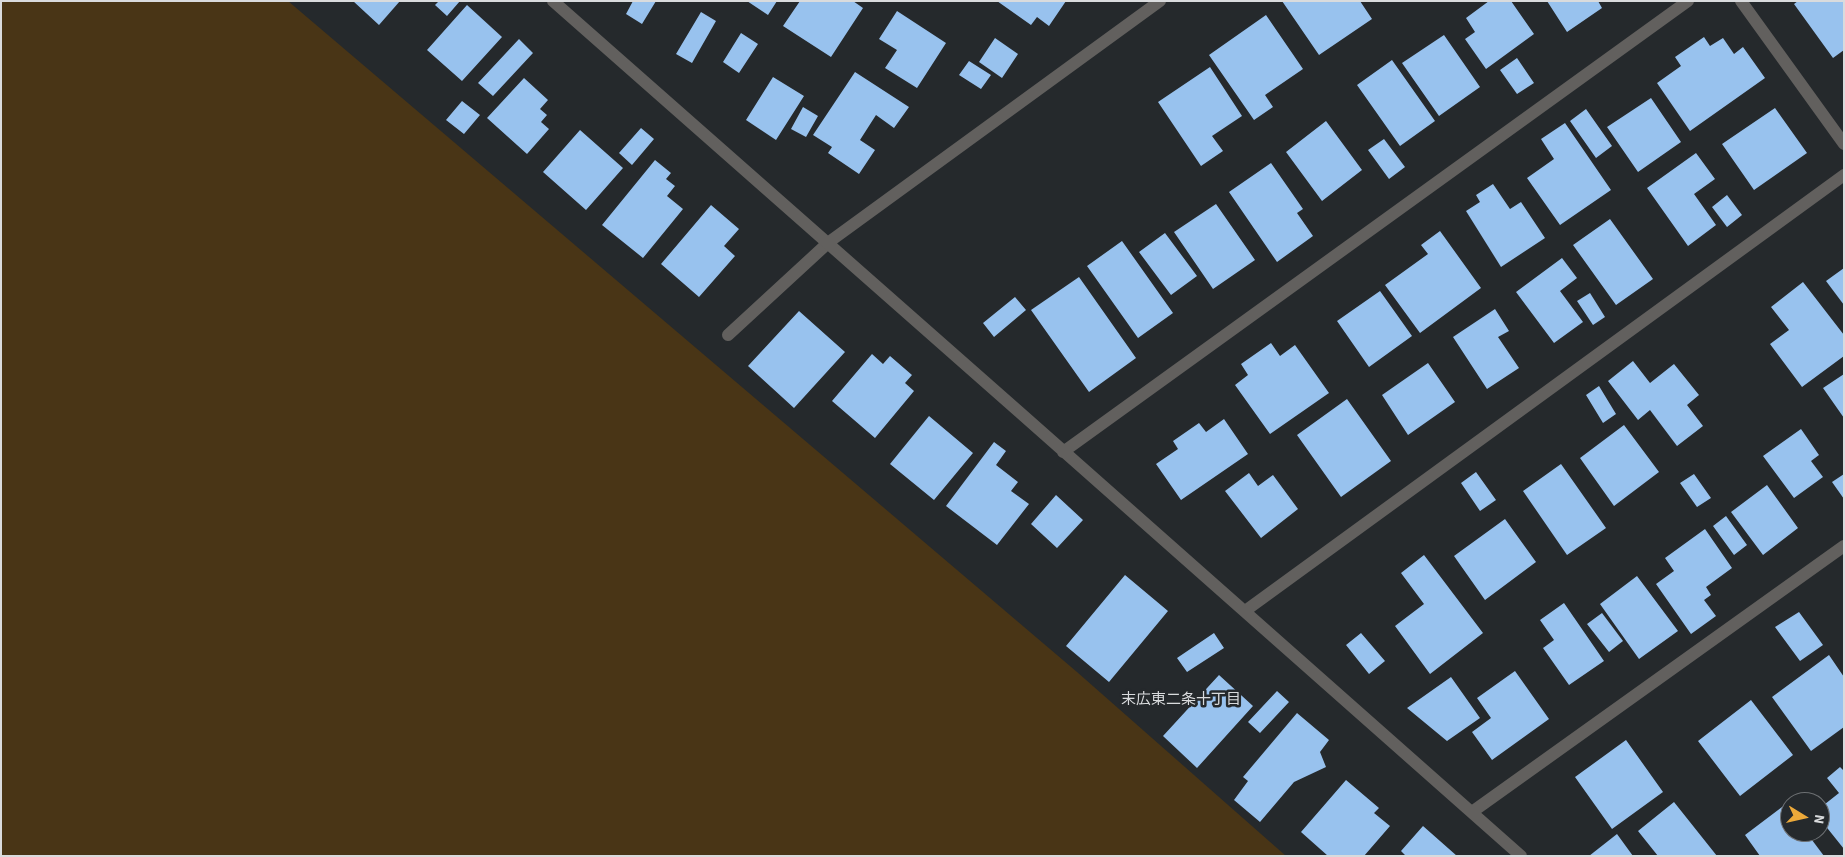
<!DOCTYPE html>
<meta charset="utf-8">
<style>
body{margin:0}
#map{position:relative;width:1845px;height:857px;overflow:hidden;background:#25292c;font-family:"Source Sans 3",sans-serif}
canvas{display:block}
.frame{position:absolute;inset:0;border:2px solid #d9dbdd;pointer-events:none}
.north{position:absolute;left:1780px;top:792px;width:50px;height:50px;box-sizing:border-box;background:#25292c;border:1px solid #6d7073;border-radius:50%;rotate:99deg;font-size:14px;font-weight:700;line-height:20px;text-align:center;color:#d9dbdd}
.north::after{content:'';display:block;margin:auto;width:18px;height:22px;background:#eca93a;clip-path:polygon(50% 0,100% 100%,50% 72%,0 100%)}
</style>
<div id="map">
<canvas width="1845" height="857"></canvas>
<div class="frame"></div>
<div class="north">N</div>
</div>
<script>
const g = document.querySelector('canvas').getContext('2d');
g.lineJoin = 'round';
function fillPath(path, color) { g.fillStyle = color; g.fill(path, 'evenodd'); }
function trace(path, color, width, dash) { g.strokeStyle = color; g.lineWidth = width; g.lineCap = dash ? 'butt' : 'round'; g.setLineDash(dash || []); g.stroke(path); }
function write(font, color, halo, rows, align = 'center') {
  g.font = font + ' "Source Sans 3","Noto Sans JP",sans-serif'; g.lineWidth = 5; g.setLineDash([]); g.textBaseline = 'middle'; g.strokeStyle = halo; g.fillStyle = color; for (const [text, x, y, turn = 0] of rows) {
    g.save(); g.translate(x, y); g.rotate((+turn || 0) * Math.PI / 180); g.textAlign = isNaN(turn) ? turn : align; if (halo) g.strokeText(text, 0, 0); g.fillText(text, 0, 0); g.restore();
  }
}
fillPath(new Path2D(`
 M 1,1 L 288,1 L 1077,672 L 1286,856 L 1,856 Z`), '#493516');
fillPath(new Path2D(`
 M 353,1 L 400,1 L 379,25 Z
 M 439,1 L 460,1 L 447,16 L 435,5 Z
 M 633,1 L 656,1 L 642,24 L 626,14 Z
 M 747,1 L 777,1 L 768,15 Z
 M 800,1 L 853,1 L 863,8 L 831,57 L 783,26 Z
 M 997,1 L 1066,1 L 1049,26 L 1037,17 L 1031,25 Z
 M 1282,1 L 1360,1 L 1372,19 L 1319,55 Z
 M 1489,1 L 1511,1 L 1534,34 L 1486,69 L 1465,39 L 1475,32 L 1466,18 Z
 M 1547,1 L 1598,1 L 1602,8 L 1567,32 Z
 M 1798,1 L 1844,1 L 1844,50 L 1833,58 L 1794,4 Z
 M 467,5 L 502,37 L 462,81 L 427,50 Z
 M 897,11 L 946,43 L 917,88 L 885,68 L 897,50 L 879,39 Z
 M 701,12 L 716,21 L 692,63 L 676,54 Z
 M 1266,15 L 1303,69 L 1265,95 L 1273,107 L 1254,120 L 1209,55 Z
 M 741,33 L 758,44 L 739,73 L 723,62 Z
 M 1444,35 L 1480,87 L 1439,116 L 1402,63 Z
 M 1704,37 L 1710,46 L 1723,38 L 1734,54 L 1743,47 L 1765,78 L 1690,131 L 1657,83 L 1681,66 L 1675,57 Z
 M 995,38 L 1018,54 L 1002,78 L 979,62 Z
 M 519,39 L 533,53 L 493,96 L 478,83 Z
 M 1517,58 L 1534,83 L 1517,94 L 1500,70 Z
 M 1392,60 L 1435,121 L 1400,146 L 1357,85 Z
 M 969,61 L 991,75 L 981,89 L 959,75 Z
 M 1210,67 L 1242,116 L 1212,136 L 1223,151 L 1201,166 L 1158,102 Z
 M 855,72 L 909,107 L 894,128 L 876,115 L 860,140 L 875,150 L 859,174 L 828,153 L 832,147 L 813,135 Z
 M 773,77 L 804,96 L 776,140 L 746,120 Z
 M 524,78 L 548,100 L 540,109 L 547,115 L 541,122 L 549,129 L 527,154 L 487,118 Z
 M 1651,98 L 1681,142 L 1638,172 L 1607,127 Z
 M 462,101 L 480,115 L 464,134 L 446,120 Z
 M 803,107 L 818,116 L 806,137 L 791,129 Z
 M 1775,108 L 1807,153 L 1754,190 L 1722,144 Z
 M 1586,109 L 1612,146 L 1596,158 L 1570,121 Z
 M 1326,121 L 1362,170 L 1322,201 L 1286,152 Z
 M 1565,123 L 1611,190 L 1560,225 L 1527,178 L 1554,159 L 1541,139 Z
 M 641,128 L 654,139 L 632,165 L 619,153 Z
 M 580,130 L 623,168 L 586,210 L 543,172 Z
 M 1384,139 L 1405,167 L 1389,179 L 1368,150 Z
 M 1696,153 L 1715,179 L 1694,194 L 1716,225 L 1688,246 L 1647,188 Z
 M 655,160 L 671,173 L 666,179 L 675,186 L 667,196 L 683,209 L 643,258 L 602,225 Z
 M 1271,163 L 1303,209 L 1297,213 L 1313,236 L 1277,262 L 1229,192 Z
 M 1493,184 L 1510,209 L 1521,202 L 1545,238 L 1501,267 L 1466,211 L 1480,202 L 1476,195 Z
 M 1727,195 L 1742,215 L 1727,227 L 1712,207 Z
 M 1216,204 L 1255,260 L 1213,289 L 1174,232 Z
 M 711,205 L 739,229 L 724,246 L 735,256 L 699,297 L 661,264 Z
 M 1610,219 L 1653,279 L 1616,305 L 1573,245 Z
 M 1440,231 L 1481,288 L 1420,333 L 1385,285 L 1428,254 L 1421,245 Z
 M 1165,233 L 1197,276 L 1171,295 L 1139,252 Z
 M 1122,241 L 1173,313 L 1138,338 L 1087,266 Z
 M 1562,258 L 1577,278 L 1560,291 L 1583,322 L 1554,343 L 1516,292 Z
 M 1844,268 L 1844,305 L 1826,281 Z
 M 1079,277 L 1136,358 L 1089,392 L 1031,310 Z
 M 1803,282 L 1844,335 L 1844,356 L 1802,387 L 1770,344 L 1789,330 L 1771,307 Z
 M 1380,291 L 1412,336 L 1369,367 L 1337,321 Z
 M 1590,293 L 1605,317 L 1593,325 L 1577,301 Z
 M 1015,297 L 1026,310 L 994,337 L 983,323 Z
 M 1495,309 L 1509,331 L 1498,337 L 1519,368 L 1487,389 L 1453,337 Z
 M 799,311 L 845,352 L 794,408 L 748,366 Z
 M 1271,343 L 1280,356 L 1295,345 L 1329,393 L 1270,434 L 1235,385 L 1248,375 L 1241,364 Z
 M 872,354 L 883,364 L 890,356 L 912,375 L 905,383 L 914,391 L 875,438 L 832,401 Z
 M 1633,361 L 1650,383 L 1674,364 L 1699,395 L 1687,405 L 1703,426 L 1677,446 L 1650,410 L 1638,420 L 1608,381 Z
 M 1428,363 L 1455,402 L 1408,435 L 1382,395 Z
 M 1844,374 L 1844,418 L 1823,388 Z
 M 1599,386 L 1616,414 L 1603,423 L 1586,395 Z
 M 1347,399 L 1391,461 L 1341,497 L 1297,435 Z
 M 929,416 L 973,453 L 934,500 L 890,464 Z
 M 1224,419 L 1248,454 L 1181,500 L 1156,464 L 1178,449 L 1173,441 L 1199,423 L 1206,432 Z
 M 1624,425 L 1659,472 L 1614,506 L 1580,458 Z
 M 1801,429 L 1819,455 L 1811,461 L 1823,477 L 1794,498 L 1763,456 Z
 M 994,442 L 1006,451 L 996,465 L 1018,482 L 1011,491 L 1029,504 L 997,545 L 946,506 Z
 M 1561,464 L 1606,528 L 1567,555 L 1523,491 Z
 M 1476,472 L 1496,500 L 1480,511 L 1461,483 Z
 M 1249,473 L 1258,486 L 1273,475 L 1298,509 L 1261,538 L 1225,491 Z
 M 1694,474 L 1711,498 L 1697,507 L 1680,483 Z
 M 1844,474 L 1844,499 L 1832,482 Z
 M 1767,485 L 1798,528 L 1763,555 L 1731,512 Z
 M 1056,495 L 1083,520 L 1057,548 L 1031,524 Z
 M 1726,516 L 1747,545 L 1734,555 L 1713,526 Z
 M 1505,519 L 1536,562 L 1485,600 L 1454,556 Z
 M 1705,529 L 1732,568 L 1706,587 L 1711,595 L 1704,600 L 1716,616 L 1691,634 L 1656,584 L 1674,571 L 1665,558 Z
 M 1424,555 L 1483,633 L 1430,674 L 1395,626 L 1424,604 L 1401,573 Z
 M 1125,575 L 1168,611 L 1109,682 L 1066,646 Z
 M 1637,576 L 1678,631 L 1639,659 L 1600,604 Z
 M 1564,603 L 1604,661 L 1569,685 L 1543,648 L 1554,640 L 1540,620 Z
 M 1799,612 L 1823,645 L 1800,661 L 1775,627 Z
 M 1602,613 L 1623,641 L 1609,652 L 1587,624 Z
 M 1214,633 L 1224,648 L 1187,672 L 1177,658 Z
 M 1361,633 L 1385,661 L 1369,674 L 1346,645 Z
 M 1829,655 L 1844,677 L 1844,727 L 1811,751 L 1772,697 Z
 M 1515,671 L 1549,719 L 1492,760 L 1472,732 L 1491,718 L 1477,698 Z
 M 1219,675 L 1253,706 L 1197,768 L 1163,736 Z
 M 1451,677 L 1480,718 L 1447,741 L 1407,708 Z
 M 1277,691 L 1289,702 L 1260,733 L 1248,722 Z
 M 1751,700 L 1793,755 L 1740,796 L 1698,741 Z
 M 1297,713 L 1329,740 L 1320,752 L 1326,767 L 1294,782 L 1260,822 L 1234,800 L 1248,781 L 1243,777 Z
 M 1626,740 L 1663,792 L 1612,829 L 1575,777 Z
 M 1840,767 L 1844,771 L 1844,849 L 1820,819 L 1820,808 L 1839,793 L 1827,778 Z
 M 1346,780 L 1379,808 L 1374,813 L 1390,826 L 1364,856 L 1328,856 L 1301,832 Z
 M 1674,802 L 1717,856 L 1658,856 L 1638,831 Z
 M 1786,804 L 1790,810 L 1790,832 L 1806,832 L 1824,856 L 1760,856 L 1745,835 Z
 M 1423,826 L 1457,856 L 1406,856 L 1401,851 Z
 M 1617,834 L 1633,856 L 1589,856 Z`), '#98c2ee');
trace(new Path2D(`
 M 728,335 L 829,242`), '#62605e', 12);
trace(new Path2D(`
 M 553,1 C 877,284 1198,572 1521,856
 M 1741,1 L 1844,144
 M 829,242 L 1160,1
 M 1063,452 L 1688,1
 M 1245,611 L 1844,175
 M 1472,812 L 1844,546`), '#62605e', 12);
write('15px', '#d9dbdd', '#25292c', [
 ["末広東二条十丁目",1181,701]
]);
</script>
